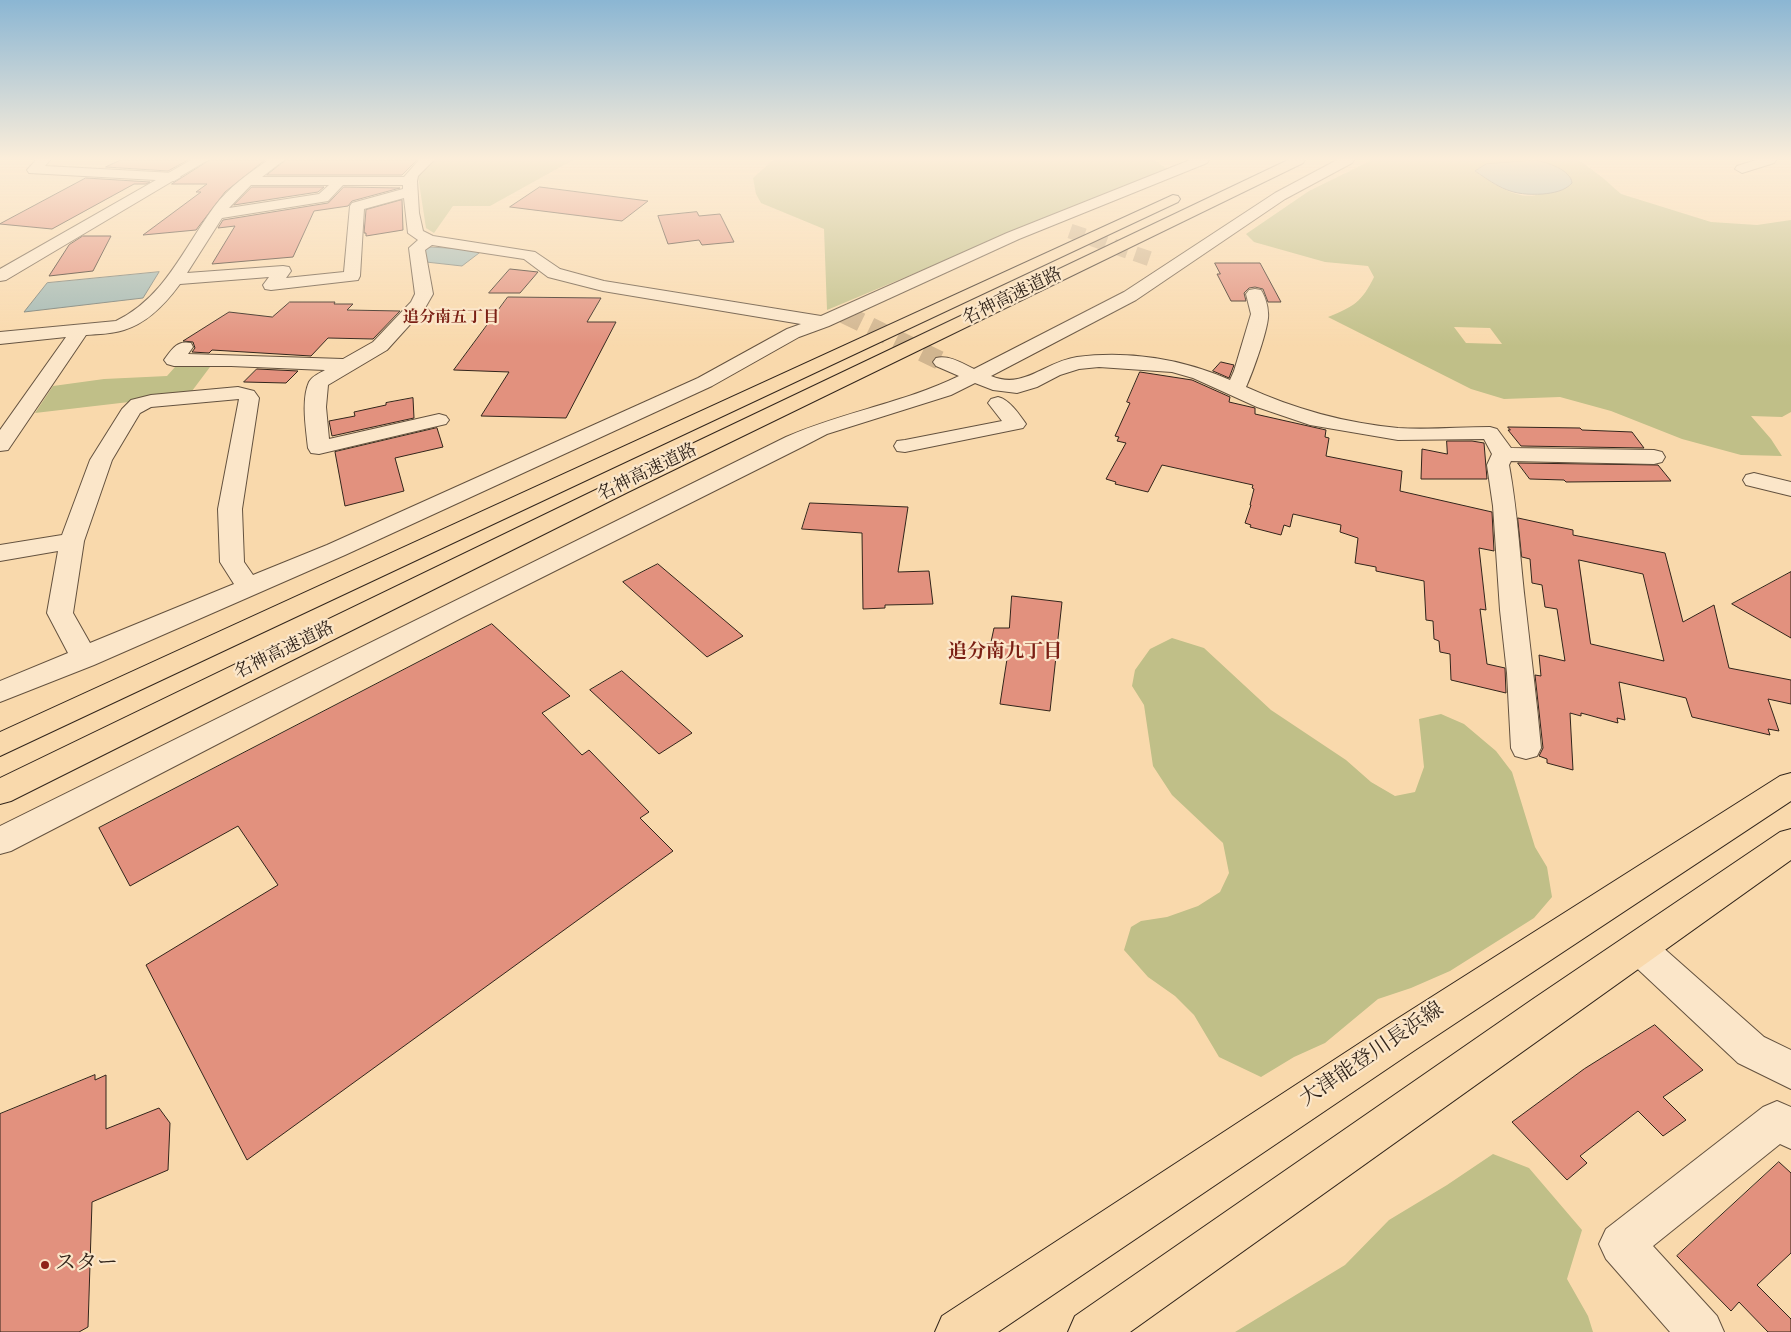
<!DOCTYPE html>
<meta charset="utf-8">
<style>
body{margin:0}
canvas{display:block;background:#f9d9ac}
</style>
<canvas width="1791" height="1332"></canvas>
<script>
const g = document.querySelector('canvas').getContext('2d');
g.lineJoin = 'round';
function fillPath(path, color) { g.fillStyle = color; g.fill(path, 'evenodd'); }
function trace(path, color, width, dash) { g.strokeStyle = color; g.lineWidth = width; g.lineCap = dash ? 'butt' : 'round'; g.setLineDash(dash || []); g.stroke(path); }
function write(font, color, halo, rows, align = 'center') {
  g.font = font + ' "Sorts Mill Goudy","Noto Serif JP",serif'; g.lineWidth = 4.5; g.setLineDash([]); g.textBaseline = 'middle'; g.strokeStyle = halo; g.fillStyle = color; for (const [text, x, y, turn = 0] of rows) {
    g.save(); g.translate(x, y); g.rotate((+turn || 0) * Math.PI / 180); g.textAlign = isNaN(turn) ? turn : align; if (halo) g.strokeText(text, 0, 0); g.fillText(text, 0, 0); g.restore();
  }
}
fillPath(new Path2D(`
 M 433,160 L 573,160 L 490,206 L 453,206 L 434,233 L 426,228 L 418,176 Z
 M 773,160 L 1155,160 L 1168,170 L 1049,217 L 827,310 L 824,229 L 761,203 L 756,194 L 753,178 Z
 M 1372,160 L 1579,160 L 1603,178 L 1621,194 L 1711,222 L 1757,225 L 1791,220 L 1791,412 L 1782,417 L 1751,416 L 1771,439 L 1782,456 L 1741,455 L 1682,439 L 1611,411 L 1560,397 L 1504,399 L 1471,389 L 1328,317 C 1353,307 1362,302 1374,277 L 1368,266 L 1325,262 L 1254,242 L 1246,234 L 1309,191 ZM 1535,160 L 1561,170 L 1570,176 C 1560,182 1550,190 1539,194 C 1519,202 1490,182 1475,171 L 1486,164 ZM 1454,327 L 1490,328 L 1502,344 L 1466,343 Z
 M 185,363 L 213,363 L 189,395 L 35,413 L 53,386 L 104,379 L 167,376 L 175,367 Z
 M 1172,638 L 1204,648 L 1271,710 L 1346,760 L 1371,782 L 1395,796 L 1415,792 L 1424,767 L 1419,719 L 1441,714 L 1464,724 L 1496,751 L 1512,772 L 1535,847 L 1547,867 L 1552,897 L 1534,918 L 1450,971 L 1411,988 L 1378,999 L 1325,1043 L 1294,1057 L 1261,1077 L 1219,1057 L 1194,1015 L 1175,996 L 1148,977 L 1124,950 L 1131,927 L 1141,921 L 1167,917 L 1198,906 L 1220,892 L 1229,873 L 1223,843 L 1172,795 L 1153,766 L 1144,705 L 1132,686 L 1135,670 L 1150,649 Z
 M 1493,1154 L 1529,1168 L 1582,1230 L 1567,1279 L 1588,1316 L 1593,1332 L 1235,1332 L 1345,1265 L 1389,1220 L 1447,1185 Z`), '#c0bf88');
const water = new Path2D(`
 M 1535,160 C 1547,162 1571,170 1572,183 C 1565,191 1553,193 1543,194 C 1511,196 1500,188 1475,171 L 1486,164 Z
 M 429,247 L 483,250 L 462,266 L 426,262 L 425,251 Z
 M 159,272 L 143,298 L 24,312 L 47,283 Z`);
fillPath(water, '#a1b8b3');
trace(water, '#757d76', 1);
const building = new Path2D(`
 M 121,160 L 188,160 L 168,171 L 106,167 Z
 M 210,160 L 265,160 L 225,192 L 196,230 L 143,235 L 201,192 L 196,192 L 207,184 L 172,184 Z
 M 286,160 L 417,160 L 402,175 L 267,175 Z
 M 86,178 L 150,182 L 146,184 L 134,184 L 52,229 L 0,224 Z
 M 252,187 L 324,187 L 318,192 L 234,205 Z
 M 344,187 L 400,188 L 352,201 L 348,206 L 314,211 L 293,257 L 212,264 L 235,226 L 218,228 L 223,220 L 328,203 Z
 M 540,187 L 648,201 L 622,221 L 510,207 Z
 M 402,200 L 403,230 L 366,236 L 366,233 L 364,233 L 366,210 Z
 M 697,212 L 699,216 L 720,214 L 734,242 L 702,245 L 699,240 L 668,244 L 658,216 Z
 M 83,236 L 111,236 L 93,271 L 49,276 L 69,245 Z
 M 1215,263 L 1260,263 L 1281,302 L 1268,302 L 1263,289 L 1255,287 L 1249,288 L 1244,293 L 1246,301 L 1231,301 L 1217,274 L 1220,274 Z
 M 510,269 L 538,272 L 520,293 L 489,293 Z
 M 508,297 L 601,298 L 587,322 L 616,322 L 566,418 L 481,416 L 509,372 L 454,370 Z
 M 290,302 L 335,302 L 334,304 L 353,304 L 347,310 L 400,311 L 373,339 L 328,338 L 311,356 L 212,350 L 209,353 L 192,352 L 195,348 L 193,342 L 183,341 L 229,312 L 272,317 Z
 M 1221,362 L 1234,365 L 1229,378 L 1213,371 Z
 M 257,369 L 298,371 L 286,383 L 244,382 Z
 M 1140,372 L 1192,380 L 1230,397 L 1229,402 L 1255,408 L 1255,414 L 1326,430 L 1325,437 L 1329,438 L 1326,456 L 1402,471 L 1400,491 L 1492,512 L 1494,551 L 1479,548 L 1486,610 L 1480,609 L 1487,664 L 1505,668 L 1506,693 L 1451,680 L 1450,654 L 1440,652 L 1439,641 L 1434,639 L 1433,621 L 1426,620 L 1424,581 L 1376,571 L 1376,567 L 1355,563 L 1358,538 L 1340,532 L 1341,525 L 1293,514 L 1290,527 L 1284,525 L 1281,535 L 1250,527 L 1251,525 L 1245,523 L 1251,505 L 1250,505 L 1254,489 L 1252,488 L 1253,485 L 1162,465 L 1148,492 L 1115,484 L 1116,482 L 1106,479 L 1126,443 L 1117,441 L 1119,437 L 1115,436 L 1130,403 L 1127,402 Z
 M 413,398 L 414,418 L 332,436 L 329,421 L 355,416 L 354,412 L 386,405 L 386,403 Z
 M 1508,427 L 1580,428 L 1582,430 L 1632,432 L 1644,448 L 1521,446 L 1508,430 L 1510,430 Z
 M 437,428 L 443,447 L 395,458 L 404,491 L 345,506 L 335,452 Z
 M 1447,441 L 1472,441 L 1484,443 L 1487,479 L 1421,479 L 1422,449 L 1447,454 Z
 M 1518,463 L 1658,465 L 1671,481 L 1566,482 L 1564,480 L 1530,479 Z
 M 810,503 L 908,507 L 898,572 L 929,571 L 933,604 L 885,605 L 885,608 L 863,609 L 862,533 L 802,529 Z
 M 1518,518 L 1573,530 L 1573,535 L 1665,553 L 1683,622 L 1714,605 L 1729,668 L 1791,680 L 1791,704 L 1768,699 L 1779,731 L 1768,729 L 1770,735 L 1692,717 L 1686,698 L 1619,682 L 1625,720 L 1617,718 L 1618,723 L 1581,713 L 1581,716 L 1570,713 L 1573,770 L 1547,763 L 1547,759 L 1539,756 L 1543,748 L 1535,675 L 1541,676 L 1539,655 L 1565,661 L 1557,609 L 1545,607 L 1542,585 L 1532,583 L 1530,559 L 1522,557 ZM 1579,560 L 1643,574 L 1664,661 L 1591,644 Z
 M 658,564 L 743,636 L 707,657 L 623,582 Z
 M 1791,572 L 1791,638 L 1732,604 Z
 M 1012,596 L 1062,602 L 1050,711 L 1000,704 L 1007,659 L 988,656 L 994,628 L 1009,628 Z
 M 492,624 L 570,696 L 542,713 L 582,755 L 589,750 L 649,812 L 640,818 L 673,851 L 247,1160 L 146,965 L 278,885 L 238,826 L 130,886 L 99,828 Z
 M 622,671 L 692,733 L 659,754 L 590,690 Z
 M 1655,1025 L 1703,1070 L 1663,1097 L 1686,1120 L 1663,1136 L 1638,1111 L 1580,1156 L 1587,1163 L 1567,1180 L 1512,1122 L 1584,1069 Z
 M 95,1075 L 95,1080 L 106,1075 L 106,1129 L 159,1108 L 170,1123 L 168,1170 L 92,1202 L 88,1327 L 79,1332 L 0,1332 L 0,1114 Z
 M 1779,1162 L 1791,1173 L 1791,1253 L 1757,1285 L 1791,1319 L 1791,1332 L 1768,1332 L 1739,1302 L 1731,1311 L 1677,1256 Z`);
fillPath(building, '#e2917e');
trace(building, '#32251b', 1);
trace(new Path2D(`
 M 1070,231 L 1156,261`), '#d1b58f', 15, [15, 8]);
trace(new Path2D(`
 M 844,314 L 943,362`), '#d1b58f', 19, [19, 10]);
const minor = new Path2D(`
 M 36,160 L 50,160 L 45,166 L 174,173 L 181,177 L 174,181 L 29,173 L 27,170 Z
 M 268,160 L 284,160 L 262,177 L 404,177 L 419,160 L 434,160 L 418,176 L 417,181 L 419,213 L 423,231 L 433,236 L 535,252 L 560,269 L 604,281 L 821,316 L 1007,233 L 1190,160 L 1209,160 L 1207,163 L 1019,239 L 829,326 L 799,337 L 712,386 L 345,555 L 94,665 L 0,702 L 0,681 L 68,653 L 47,613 L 58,551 L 0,561 L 0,545 L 62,535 L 90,460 L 122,409 L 131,400 L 151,395 L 238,387 L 254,391 L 259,398 L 242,509 L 244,562 L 253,575 L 327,545 L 698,378 L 787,329 L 801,324 L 603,291 L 548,277 L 524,259 L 432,245 L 425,250 L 433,294 L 425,308 L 387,350 L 328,385 L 326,407 L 329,439 L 439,414 L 446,416 L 449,420 L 446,424 L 319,454 L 311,453 L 308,448 C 306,428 301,400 309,382 C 312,376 320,373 325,370 L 231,366 L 174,366 L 167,364 L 164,360 C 172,349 177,340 191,343 L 193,347 L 188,354 L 343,359 L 373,342 L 411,302 L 415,294 L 409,248 L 418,240 L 408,233 L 404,198 L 364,209 L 360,276 L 358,280 L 271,290 L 265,289 L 263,285 L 269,277 L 180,284 C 166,303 148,323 124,330 C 112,334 98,334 86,335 L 8,450 L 0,451 L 0,430 L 66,337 L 0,344 L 0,332 L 116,321 C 165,297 183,249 214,207 C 229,187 248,174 268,160 ZM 251,185 L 329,185 L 319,194 L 229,208 ZM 343,185 L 403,185 L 403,189 L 352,203 L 350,206 L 344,272 L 286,278 L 291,271 L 289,267 L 283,266 L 187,273 L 222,218 L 328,201 ZM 239,399 L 218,509 L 220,562 L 234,584 L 90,643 L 73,613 L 84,541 L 112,460 L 140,413 L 151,407 Z
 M 1337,160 L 1354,160 L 1352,163 L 1285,199 L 1136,300 L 991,376 C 1024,390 1044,362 1077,357 C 1128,350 1183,359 1230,380 L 1234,371 L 1251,314 L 1246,294 L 1249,290 L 1255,289 L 1261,290 C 1265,296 1268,306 1268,313 C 1270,325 1252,374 1246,387 C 1294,409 1345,423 1398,428 C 1428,430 1460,427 1490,427 L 1497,429 L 1511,448 L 1654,450 L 1662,452 L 1665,457 L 1662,462 L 1654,464 L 1511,461 L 1509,465 C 1518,513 1520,562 1526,610 C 1531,656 1537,702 1541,748 L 1537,756 L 1526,759 L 1515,756 L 1511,748 L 1507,673 L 1500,610 L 1493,506 L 1487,465 L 1492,454 L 1484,439 L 1398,440 L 1310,425 L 1257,407 L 1193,378 L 1172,372 L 1099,367 L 1079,369 L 1060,375 L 1037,387 L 1017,393 L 993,390 L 975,383 L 951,395 L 827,434 L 802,447 L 463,617 L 11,851 L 0,854 L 0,826 L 786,437 C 842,412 904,403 959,376 L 936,366 L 933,362 L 936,358 C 949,355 962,363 974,369 L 1124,292 L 1275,193 Z
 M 1756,160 L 1776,160 L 1774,163 L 1742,173 L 1735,169 L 1737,166 Z
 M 998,397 C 1010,400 1019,414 1026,424 L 1023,428 L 905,452 L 897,451 L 894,446 L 897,441 L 905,440 L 1002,421 L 988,403 L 991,399 Z
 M 1754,473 L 1791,482 L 1791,496 L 1746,485 L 1743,480 L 1746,475 Z
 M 1639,932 L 1651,937 L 1764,1037 L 1791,1050 L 1791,1089 L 1738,1063 L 1627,959 L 1621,948 L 1627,937 Z
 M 1777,1101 L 1791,1107 L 1791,1149 L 1780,1144 L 1653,1246 L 1717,1316 L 1724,1332 L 1670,1332 L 1606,1259 L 1599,1244 L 1606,1229 L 1763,1107 Z`);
const tertiary = new Path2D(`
 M 191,160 L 208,160 L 6,280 L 0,281 L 0,269 Z`);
const primary = new Path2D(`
 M 1791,773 L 1791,801 L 1415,1050 L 998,1332 L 935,1332 L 942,1316 L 1389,1024 L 1780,776 Z
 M 1791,829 L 1791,860 L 1130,1332 L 1068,1332 L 1075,1316 L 1533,999 L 1780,832 Z`);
const motorway = new Path2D(`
 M 1288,160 L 1305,160 L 1303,163 L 628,492 L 11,801 L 0,804 L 0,778 L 612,482 Z
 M 1173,195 L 1178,196 L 1180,199 L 1178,202 L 0,756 L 0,732 Z`);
trace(minor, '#64523f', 2);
trace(tertiary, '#64523f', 2);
trace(primary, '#32251b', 2);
trace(motorway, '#32251b', 2);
fillPath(minor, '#fbe6c9');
fillPath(tertiary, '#fbe6c9');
fillPath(primary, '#f9d9ac');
fillPath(motorway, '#f9d9ac');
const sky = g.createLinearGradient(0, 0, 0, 346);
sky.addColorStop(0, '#8bb6d3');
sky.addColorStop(0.46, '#fceeda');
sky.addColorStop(1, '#fceeda00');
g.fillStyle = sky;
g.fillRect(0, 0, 1791, 346);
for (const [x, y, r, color] of [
 [45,1265,5,"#8f2418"]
]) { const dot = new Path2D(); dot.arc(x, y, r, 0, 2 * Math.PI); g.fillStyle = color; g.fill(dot); trace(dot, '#fbe6c9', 2); }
write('bold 16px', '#7a1f14', '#fbe6c9', [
 ["追分南五丁目",451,319]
]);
write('18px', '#32251b', '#fbe6c9', [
 ["名神高速道路",1013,298,-26],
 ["名神高速道路",648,474,-26],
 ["名神高速道路",285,652,-26]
]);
write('bold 19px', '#7a1f14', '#fbe6c9', [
 ["追分南九丁目",1005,654]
]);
write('21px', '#32251b', '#fbe6c9', [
 ["大津能登川長浜線",1373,1056,-34]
]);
write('21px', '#32251b', '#fbe6c9', [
 ["スター",55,1265]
], 'left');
</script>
